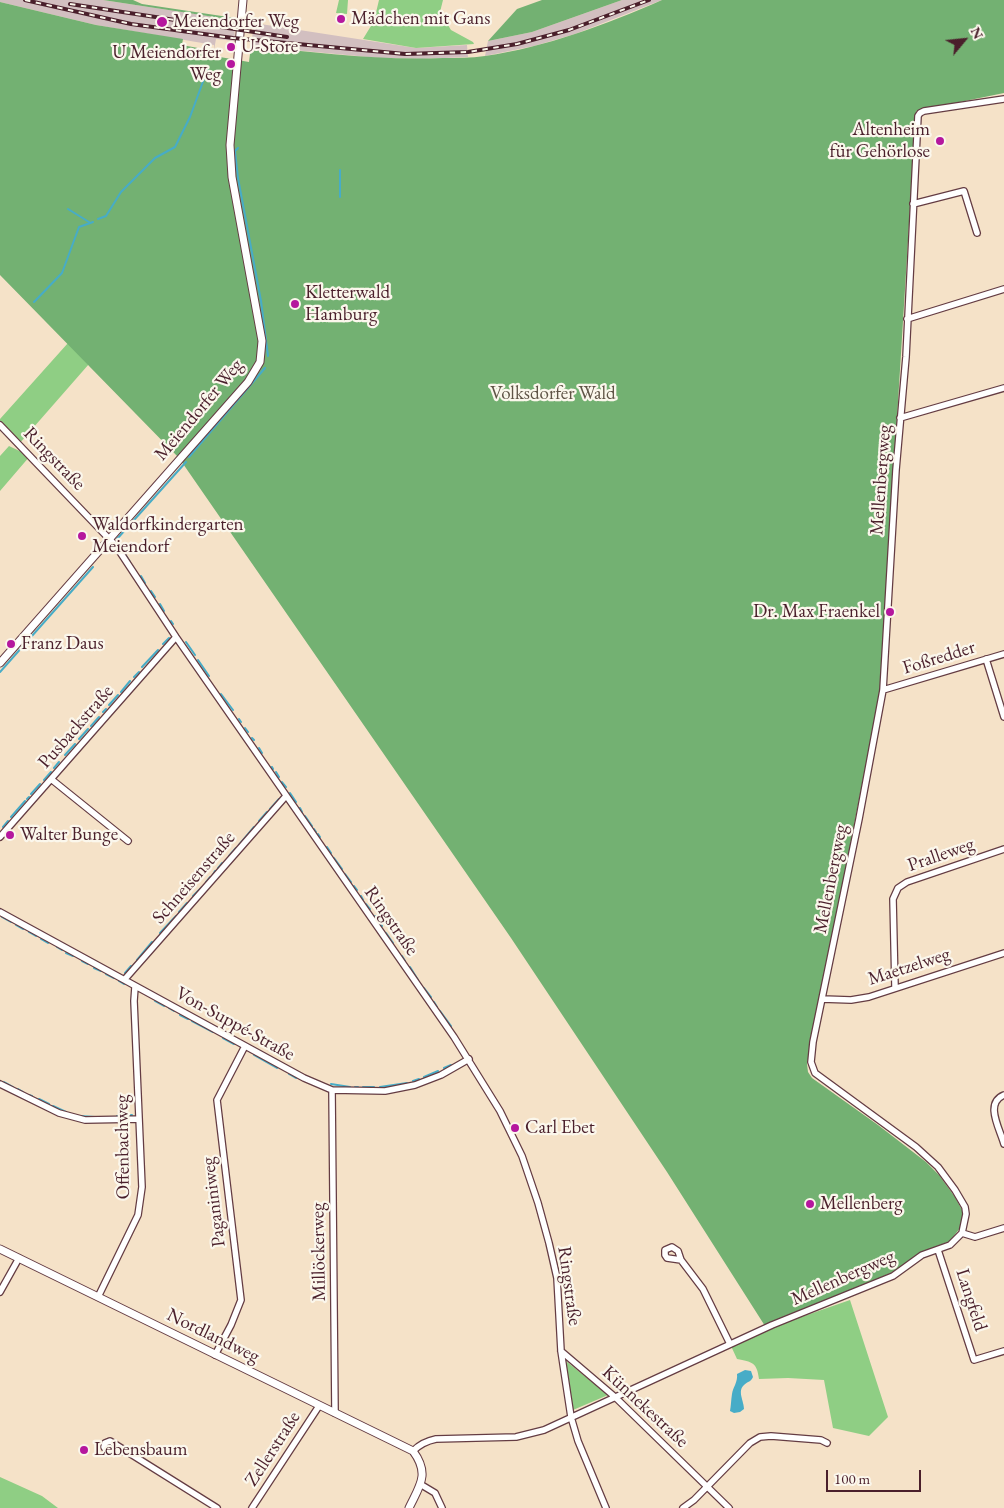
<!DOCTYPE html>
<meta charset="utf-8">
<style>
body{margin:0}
#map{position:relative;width:1004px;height:1508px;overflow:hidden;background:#f5e2c8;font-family:"EB Garamond",serif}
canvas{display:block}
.north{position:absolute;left:939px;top:15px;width:50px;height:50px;-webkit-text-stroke:4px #fbf7ec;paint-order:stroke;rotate:62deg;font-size:14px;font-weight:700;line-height:20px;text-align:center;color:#4a1f2b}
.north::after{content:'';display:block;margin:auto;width:18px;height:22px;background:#4a1f2b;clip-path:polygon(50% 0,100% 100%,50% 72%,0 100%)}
.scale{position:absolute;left:826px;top:1470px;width:95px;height:22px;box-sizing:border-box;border:2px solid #4a1f2b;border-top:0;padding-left:6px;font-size:15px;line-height:18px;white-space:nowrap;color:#4a1f2b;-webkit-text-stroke:4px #fbf7ec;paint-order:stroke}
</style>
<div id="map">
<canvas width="1004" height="1508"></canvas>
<div class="north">N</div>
<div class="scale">100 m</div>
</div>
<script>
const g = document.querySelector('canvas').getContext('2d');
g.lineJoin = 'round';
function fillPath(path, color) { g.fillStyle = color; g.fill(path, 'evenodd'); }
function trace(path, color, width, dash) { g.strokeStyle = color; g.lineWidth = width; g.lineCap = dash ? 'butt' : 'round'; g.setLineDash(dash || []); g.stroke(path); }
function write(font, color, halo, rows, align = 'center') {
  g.font = font + ' "EB Garamond",serif'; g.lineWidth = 4.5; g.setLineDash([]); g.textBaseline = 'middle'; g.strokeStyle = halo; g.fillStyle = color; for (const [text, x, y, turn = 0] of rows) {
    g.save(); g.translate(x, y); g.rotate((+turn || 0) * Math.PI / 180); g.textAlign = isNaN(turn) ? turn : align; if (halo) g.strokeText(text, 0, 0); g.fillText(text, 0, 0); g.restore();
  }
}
fillPath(new Path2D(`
 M 0,0 L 103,0 L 234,20 L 235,41 L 216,39 L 214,50 L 214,45 L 96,25 L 0,2 Z
 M 622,0 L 662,0 L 575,34 L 534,46 L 485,56 L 488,41 L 532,32 Z
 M 254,23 L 416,48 L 467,45 L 468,57 L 422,59 L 379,58 L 251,46 Z`), '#d2bfc0');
fillPath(new Path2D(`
 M 339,0 L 348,0 L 347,14 L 336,13 Z
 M 379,0 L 443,0 L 440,12 L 451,30 L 473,42 L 474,44 L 416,48 L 363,39 L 374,21 Z
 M 68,343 L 89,364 L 19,444 L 0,425 L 0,419 Z
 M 9,446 L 30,456 L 0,491 L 0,456 Z
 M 850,1300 L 888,1417 L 869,1436 L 833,1428 L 824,1380 L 788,1378 L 759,1379 C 757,1362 752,1362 737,1359 L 731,1346 L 764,1330 Z
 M 566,1361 L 608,1395 L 573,1410 Z
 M 0,1477 L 42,1496 L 58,1508 L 0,1508 Z`), '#8fce84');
fillPath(new Path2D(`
 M 103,0 L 133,0 L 142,4 L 235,18 L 234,20 Z
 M 542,0 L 622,0 L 532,32 L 488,41 L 517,9 Z
 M 662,0 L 1004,0 L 1004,93 L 916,111 L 880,693 L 807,1064 L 808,1072 L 812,1078 L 878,1125 L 926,1162 L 939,1175 L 955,1197 L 962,1210 L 963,1219 L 960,1228 L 950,1241 L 922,1252 L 902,1268 L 822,1303 L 765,1326 L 667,1172 L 511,938 L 179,458 L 0,275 L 0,2 L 96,25 L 183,39 L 182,45 L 214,51 L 214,56 L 249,62 L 251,46 C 315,52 379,61 443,58 C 457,58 471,58 485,56 C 546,47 605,25 662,0 Z`), '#73b172');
fillPath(new Path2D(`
 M 745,1370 L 751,1371 L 753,1377 C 751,1382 748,1381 744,1385 C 737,1391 744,1401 744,1409 L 740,1412 L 734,1413 L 730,1411 C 731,1406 731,1400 732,1394 C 733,1387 738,1382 737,1374 Z`), '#47acc7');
trace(new Path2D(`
 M 236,150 L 238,148
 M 235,151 L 238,178 L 261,301 L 268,356
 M 340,197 L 340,170
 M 68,209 L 89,222
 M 98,219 L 106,216 L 121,192 L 155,158 L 175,147 L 190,117 L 208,68
 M 34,302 L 62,273 L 79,227 L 93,222
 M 189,457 L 265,368
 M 117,539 L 186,462
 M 120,546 L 130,562
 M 141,576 L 145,583
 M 151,591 L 155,597
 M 160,604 L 164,611
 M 171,621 L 173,624
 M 186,642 L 195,655
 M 163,644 L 169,638
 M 198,660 L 209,676
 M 142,667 L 158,650
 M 0,672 L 93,567
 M 134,677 L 139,672
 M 121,692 L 130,681
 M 221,694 L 233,710
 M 109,705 L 118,695
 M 103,712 L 106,709
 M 239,719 L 241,722
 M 91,726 L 99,717
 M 245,728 L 248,732
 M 252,738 L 254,740
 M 79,739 L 88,729
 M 259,748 L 262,753
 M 65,755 L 75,744
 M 272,767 L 273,769
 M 54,768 L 59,762
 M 276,772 L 279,777
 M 44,780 L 51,772
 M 282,782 L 286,787
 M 290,793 L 296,802
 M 31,794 L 40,784
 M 27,799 L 29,797
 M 300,808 L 302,812
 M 270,809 L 279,799
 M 305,816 L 312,826
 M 11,817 L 25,801
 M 259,821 L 267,812
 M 3,827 L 8,821
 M 314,829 L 316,832
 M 318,834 L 320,837
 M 239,845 L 254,827
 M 327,847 L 331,853
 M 229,856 L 236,848
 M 334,858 L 342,869
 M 218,868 L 222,863
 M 345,874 L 351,882
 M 213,875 L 215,871
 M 206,882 L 210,877
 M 354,886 L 357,890
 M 193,896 L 202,887
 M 361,896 L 363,900
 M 366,904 L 370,909
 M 179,912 L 187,903
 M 375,916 L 382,926
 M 2,917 L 11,922
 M 16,925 L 23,929
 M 29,932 L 36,936
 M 160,933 L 176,916
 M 386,933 L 393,943
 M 41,939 L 48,943
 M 57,947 L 62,950
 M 66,953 L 73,956
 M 402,956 L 405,961
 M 137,960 L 152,942
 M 82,961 L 88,964
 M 410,967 L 418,980
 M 94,968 L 101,971
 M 125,973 L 131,966
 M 106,974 L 114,978
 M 119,981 L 124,984
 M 424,988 L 431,997
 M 155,1001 L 164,1006
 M 434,1002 L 437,1007
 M 169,1008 L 174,1011
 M 440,1011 L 451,1026
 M 180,1015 L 188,1019
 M 192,1021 L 213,1032
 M 223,1038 L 234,1044
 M 254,1055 L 277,1068
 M 444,1068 L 451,1065
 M 289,1074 L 296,1078
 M 424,1077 L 438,1071
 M 413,1081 L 419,1079
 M 4,1082 L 13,1087
 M 331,1084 L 350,1087
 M 355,1087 L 358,1087
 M 363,1087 L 374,1087
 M 380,1087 L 407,1083
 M 18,1089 L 23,1092
 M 29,1095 L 32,1096
 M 39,1099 L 49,1104
 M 53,1106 L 66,1112
 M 80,1116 L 95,1117
 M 117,1116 L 132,1115
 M 99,1117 L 109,1117`), '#47acc7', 2);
const minor = new Path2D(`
 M 913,204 L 964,191 L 977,233
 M 907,319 L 1004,289
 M 900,418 L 1004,388
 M 0,425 L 116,546 L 176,637 L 454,1037 L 500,1111 L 522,1156 L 538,1203 L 549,1243 L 557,1278 L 561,1351 L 571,1417 L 578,1441 L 606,1508
 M 986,659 L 1004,717
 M 883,690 L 1004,654
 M 51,779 L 128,841
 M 0,837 L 176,637
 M 0,912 L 304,1078 L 332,1090 L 385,1091 L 415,1085 L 441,1075 L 469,1059
 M 125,979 L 286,796
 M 895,987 L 893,899 L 898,888 L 907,882 L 1004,849
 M 822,999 L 851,1000 L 869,997 L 1004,953
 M 0,1084 L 59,1113 L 85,1120 L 139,1119
 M 332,1090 L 335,1413
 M 1004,1095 C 984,1103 1000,1129 1004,1144
 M 962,1233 L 975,1237 L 1004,1228
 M 938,1250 L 974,1360 L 1004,1351
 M 681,1260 L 667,1258 L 665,1255 L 665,1250 L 672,1247 L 678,1251 L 681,1260 L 703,1289 L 730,1344
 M 0,1292 L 19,1258
 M 98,1297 L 138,1215 L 142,1187 L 134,1001 L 135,987
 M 561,1351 L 615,1397 L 729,1508
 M 215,1355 L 231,1325 L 241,1300 L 217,1100 L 245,1046
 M 413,1451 C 420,1444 426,1441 436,1439 L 516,1437 L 544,1430 L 772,1325 L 893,1276 L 922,1255 L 950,1245 L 962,1233 L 966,1214 L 965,1207 L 955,1190 L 938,1167 L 916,1147 L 815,1073 L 811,1062 L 813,1042 L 859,819 L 883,690 L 896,470 L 906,357 L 918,116 L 920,113 L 924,111 L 1004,99
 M 127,1452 L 107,1451 L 104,1447 L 105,1443 L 110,1441 L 217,1508
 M 420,1484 L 435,1493 L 442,1508
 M 252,1508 L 319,1406
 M 683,1508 L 694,1500 L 750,1443 L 760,1437 L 771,1436 L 821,1440 L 827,1443`);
const tertiary = new Path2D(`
 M 0,663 L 248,382 L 260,362 L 262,341 L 232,177 L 230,145 L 243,0
 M 0,1249 L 413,1451 C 430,1474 420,1485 409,1508`);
trace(minor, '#643c43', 8);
trace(tertiary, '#643c43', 9);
trace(minor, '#fff', 5.5);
trace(tertiary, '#fff', 7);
const rail = new Path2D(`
 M 25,0 L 131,24 L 233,38 L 405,54 L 468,52 L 517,44 L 569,30 L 649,0
 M 70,4 L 287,37`);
trace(rail, '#4a1f2b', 4);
trace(rail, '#fbf7ec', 2, [5.5]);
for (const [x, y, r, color] of [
 [341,19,5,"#b5179e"],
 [162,22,6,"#b5179e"],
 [231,47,5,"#b5179e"],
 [231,64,5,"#b5179e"],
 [940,141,5,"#b5179e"],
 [295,304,5,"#b5179e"],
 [82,536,5,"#b5179e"],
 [890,612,5,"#b5179e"],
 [11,644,5,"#b5179e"],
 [10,835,5,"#b5179e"],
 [515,1128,5,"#b5179e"],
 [810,1204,5,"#b5179e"],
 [84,1450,5,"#b5179e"]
]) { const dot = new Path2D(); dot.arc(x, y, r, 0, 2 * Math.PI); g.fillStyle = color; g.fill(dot); trace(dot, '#fbf7ec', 2); }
write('19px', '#4a1f2b', '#fbf7ec', [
 ["Mädchen mit Gans",351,19],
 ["Meiendorfer Weg",173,22],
 ["U-Store",241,47],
 ["U Meiendorfer",221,53,"right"],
 ["Weg",221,75,"right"],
 ["Altenheim",930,130,"right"],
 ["für Gehörlose",930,152,"right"],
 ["Kletterwald",305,293],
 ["Hamburg",305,315],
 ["Waldorfkindergarten",92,525],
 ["Meiendorf",92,547],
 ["Dr. Max Fraenkel",880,612,"right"],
 ["Franz Daus",21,644],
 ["Walter Bunge",20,835],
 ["Carl Ebet",525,1128],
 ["Mellenberg",820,1204],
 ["Lebensbaum",94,1450]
], 'left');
write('19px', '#5f5446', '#fbf7ec', [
 ["Volksdorfer Wald",553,394]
]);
write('19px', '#4a1f2b', '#fbf7ec', [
 ["Meiendorfer Weg",199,410,-50],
 ["Ringstraße",54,459,46],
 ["Mellenbergweg",881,480,-86],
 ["Foßredder",939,658,-17],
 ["Pusbackstraße",76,727,-49],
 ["Pralleweg",941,855,-19],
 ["Schneisenstraße",194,878,-49],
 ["Mellenbergweg",831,879,-79],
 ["Ringstraße",391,921,55],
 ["Maetzelweg",909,967,-18],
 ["Von-Suppé-Straße",235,1024,29],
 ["Offenbachweg",123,1147,-91],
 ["Paganiniweg",214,1202,-97],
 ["Millöckerweg",319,1252,-91],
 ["Mellenbergweg",843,1278,-24],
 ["Ringstraße",569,1286,82],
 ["Langfeld",971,1300,72],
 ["Nordlandweg",213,1336,26],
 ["Künnekestraße",645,1407,43],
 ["Zellerstraße",273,1449,-57]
]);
</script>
